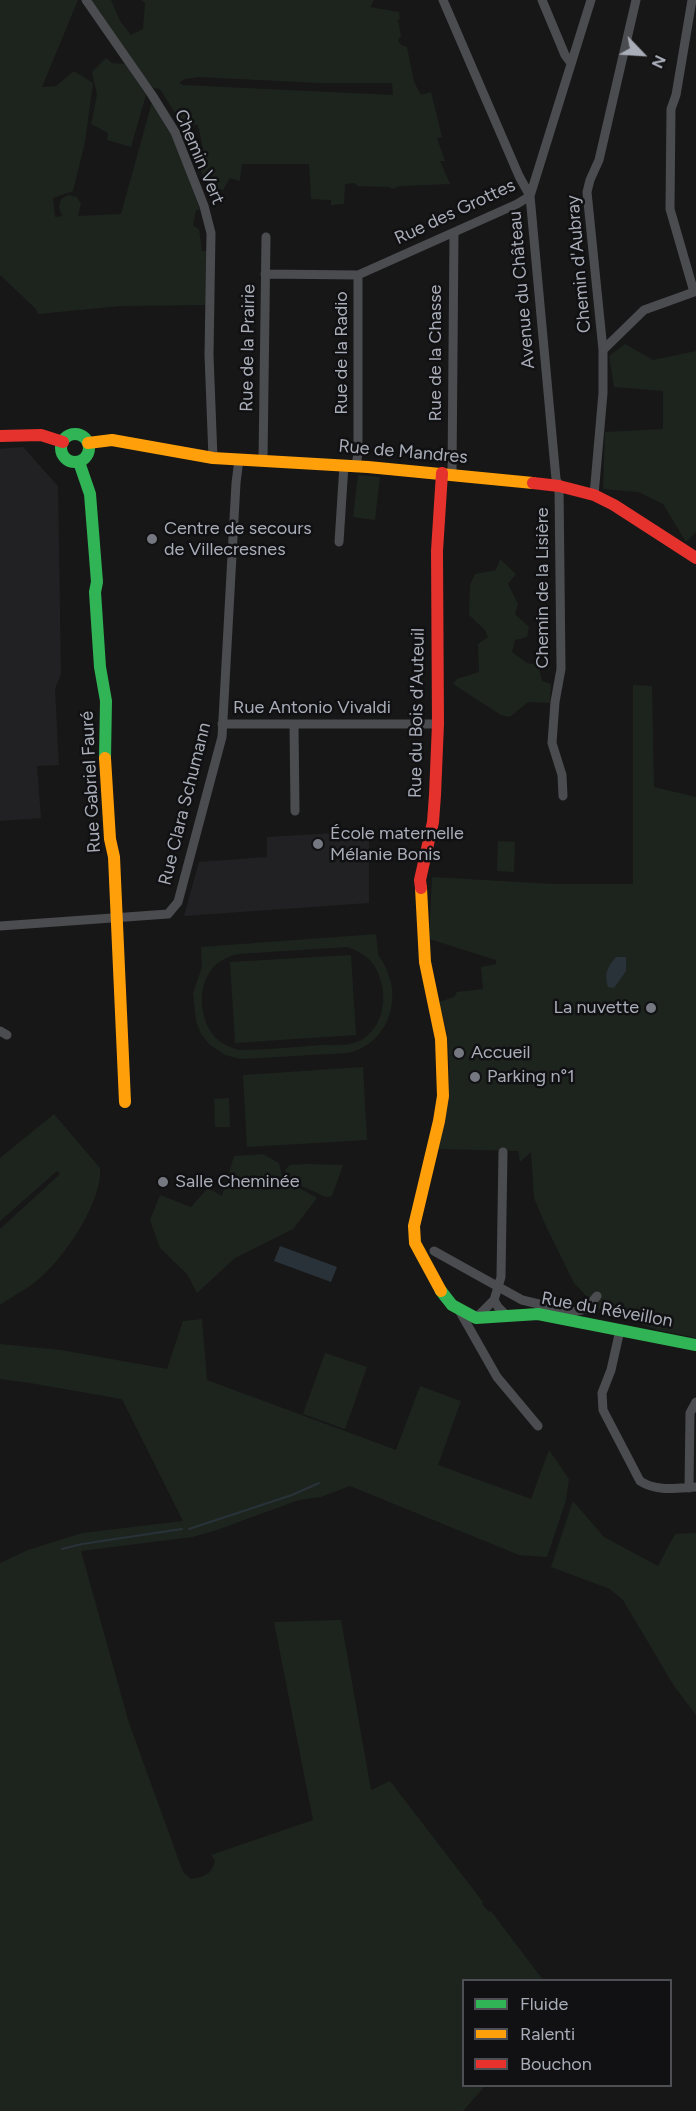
<!DOCTYPE html>
<meta charset="utf-8">
<style>
body{margin:0}
#map{position:relative;width:696px;height:2111px;overflow:hidden;background:#171717;font-family:Figtree,sans-serif}
canvas{display:block}
.legend{position:absolute;left:462px;top:1979px;width:210px;height:108px;box-sizing:border-box;background:#111113;border:2px solid #4d4f55;margin:0;padding:8px 10px;list-style:none;font-size:18px;color:#a8adb8}
.legend li{display:flex;align-items:center;gap:12px;height:30px}
.legend b{width:30px;border:2px solid #4d4f55}
.north{position:absolute;left:612px;top:24px;width:60px;height:60px;-webkit-text-stroke:4px #111113;paint-order:stroke;rotate:115deg;font-size:16px;font-weight:700;line-height:24px;text-align:center;color:#a8adb8}
.north::after{content:'';display:block;margin:auto;width:21px;height:27px;background:#a8adb8;clip-path:polygon(50% 0,100% 100%,50% 72%,0 100%)}
</style>
<div id="map">
<canvas width="696" height="2111"></canvas>
<ul class="legend">
<li><b style="height:8px;background:#30b455"></b>Fluide</li>
<li><b style="height:8px;background:#ff9f0a"></b>Ralenti</li>
<li><b style="height:8px;background:#e5322d"></b>Bouchon</li>
</ul>
<div class="north">N</div>
</div>
<script>
const g = document.querySelector('canvas').getContext('2d');
g.lineJoin = 'round';
function fillPath(path, color) { g.fillStyle = color; g.fill(path, 'evenodd'); }
function trace(path, color, width, dash) { g.strokeStyle = color; g.lineWidth = width; g.lineCap = dash ? 'butt' : 'round'; g.setLineDash(dash || []); g.stroke(path); }
function write(font, color, halo, rows, align = 'center') {
  g.font = font + ' Figtree,sans-serif'; g.lineWidth = 5; g.setLineDash([]); g.textBaseline = 'middle'; g.strokeStyle = halo; g.fillStyle = color; for (const [text, x, y, turn = 0] of rows) {
    g.save(); g.translate(x, y); g.rotate((+turn || 0) * Math.PI / 180); g.textAlign = isNaN(turn) ? turn : align; if (halo) g.strokeText(text, 0, 0); g.fillText(text, 0, 0); g.restore();
  }
}
fillPath(new Path2D(`
 M 23,447 L 58,486 L 61,674 L 55,689 L 59,765 L 37,766 L 41,818 L 0,821 L 0,449 Z
 M 369,831 L 369,903 L 184,916 L 199,862 L 267,857 L 267,837 Z`), '#212123');
fillPath(new Path2D(`
 M 0,0 L 78,0 L 42,87 L 56,86 L 74,71 L 93,83 L 85,142 L 73,191 L 53,198 L 55,217 L 63,216 C 57,208 58,198 69,195 L 77,197 L 81,204 L 78,216 L 121,214 L 152,102 L 173,136 L 200,210 L 196,210 L 193,226 L 199,229 L 202,251 L 207,251 L 206,305 L 121,306 L 38,314 L 36,309 L 0,275 Z
 M 81,0 L 111,0 L 120,21 L 131,35 L 143,29 L 145,3 L 141,0 L 374,0 L 370,7 L 399,12 L 400,19 L 398,20 L 401,36 L 398,40 L 401,45 L 407,47 L 414,82 L 421,95 L 431,92 L 442,137 L 437,138 L 445,161 L 440,161 L 450,184 L 400,186 L 392,189 L 389,187 L 358,186 L 354,183 L 345,184 L 344,204 L 331,205 L 331,200 L 311,199 L 309,164 L 242,164 L 240,181 L 230,178 L 223,190 L 207,187 L 200,168 L 202,162 L 206,163 L 198,125 L 182,124 L 160,89 L 153,88 L 105,31 L 101,12 L 89,12 ZM 198,77 L 318,83 L 392,83 L 393,95 L 183,85 L 179,83 L 185,79 Z
 M 106,58 L 112,63 L 125,64 L 146,95 L 131,147 L 107,140 L 108,133 L 91,124 L 97,95 L 92,72 Z
 M 625,344 L 653,360 L 696,351 L 696,532 L 686,542 L 663,504 L 638,492 L 603,489 L 605,432 L 663,429 L 663,391 L 614,387 L 609,356 Z
 M 358,475 L 380,477 L 375,520 L 353,517 Z
 M 500,559 L 516,574 L 508,584 L 518,604 L 515,614 L 529,627 L 527,637 L 515,640 L 512,652 L 527,663 L 538,665 L 542,681 L 551,684 L 550,703 L 528,702 L 510,717 L 501,715 L 453,684 L 457,679 L 479,672 L 478,644 L 488,637 L 485,630 L 469,615 L 470,585 L 475,574 L 496,570 Z
 M 633,685 L 652,686 L 654,787 L 696,797 L 696,1338 L 657,1330 L 599,1309 L 574,1283 L 544,1222 L 534,1198 L 531,1152 L 520,1162 L 518,1151 L 438,1149 C 447,1116 452,1077 448,1043 C 447,1029 442,1015 439,1002 L 454,997 L 457,992 L 483,989 L 481,967 L 496,964 L 496,960 L 429,939 L 432,877 L 554,884 L 633,884 Z
 M 498,841 L 515,842 L 514,872 L 497,871 Z
 M 376,934 C 377,940 377,947 378,953 C 379,958 383,961 385,966 C 388,972 391,981 392,988 C 395,1019 378,1046 348,1053 L 241,1059 L 225,1055 L 210,1045 L 201,1034 L 196,1021 L 193,993 L 202,967 L 201,947 ZM 347,947 C 368,954 378,965 382,986 C 387,1007 378,1036 354,1043 C 345,1046 332,1045 322,1045 C 294,1047 266,1050 238,1050 C 231,1047 224,1045 218,1040 C 201,1025 197,994 208,975 C 214,963 226,957 238,954 Z
 M 351,955 L 356,1035 L 235,1043 L 230,962 Z
 M 363,1067 L 367,1140 L 247,1147 L 243,1075 Z
 M 229,1098 L 230,1127 L 215,1127 L 214,1099 Z
 M 54,1114 L 100,1168 C 103,1200 66,1255 42,1276 C 30,1288 14,1295 0,1305 L 0,1229 L 60,1174 L 57,1171 L 0,1221 L 0,1158 Z
 M 263,1154 L 279,1163 L 283,1179 L 317,1198 L 293,1229 L 235,1258 L 197,1293 L 187,1274 L 160,1248 L 150,1220 L 160,1195 L 191,1207 L 208,1188 L 222,1196 L 234,1156 Z
 M 306,1164 L 343,1165 L 332,1196 L 326,1197 L 295,1183 L 286,1177 L 285,1170 L 290,1165 Z
 M 202,1319 L 207,1380 L 396,1450 L 420,1386 L 461,1401 L 438,1465 L 531,1499 L 549,1450 L 569,1479 L 566,1500 L 547,1557 L 519,1555 L 350,1486 L 321,1497 L 299,1500 L 214,1531 L 192,1537 L 81,1551 L 129,1723 L 183,1872 L 191,1879 C 204,1877 213,1874 215,1860 L 211,1855 L 313,1820 L 274,1622 L 341,1620 L 371,1790 L 390,1781 L 483,1902 L 482,1904 L 489,1912 L 491,1911 L 543,1980 L 464,1980 L 464,2086 L 485,2086 L 463,2111 L 0,2111 L 0,1563 L 28,1550 L 82,1533 L 183,1521 L 122,1399 L 30,1383 L 0,1379 L 0,1344 L 61,1350 L 167,1369 L 183,1321 Z
 M 325,1353 L 367,1367 L 345,1429 L 303,1414 Z
 M 573,1501 L 604,1537 L 658,1566 L 675,1534 L 696,1533 L 696,1715 L 674,1686 L 623,1600 L 610,1589 L 551,1567 Z`), '#1d241e');
fillPath(new Path2D(`
 M 616,957 L 626,957 L 626,971 L 614,988 L 608,987 C 604,974 607,967 616,957 Z
 M 280,1246 L 337,1267 L 331,1282 L 274,1261 Z`), '#2a3239');
trace(new Path2D(`
 M 189,1529 L 292,1495 L 319,1483
 M 62,1549 L 82,1544 L 182,1529`), '#2a3239', 2);
trace(new Path2D(`
 M 86,0 L 152,95 L 175,132 L 204,206 L 211,233 L 209,355 L 213,458
 M 443,0 L 519,176 L 530,196 L 556,479 L 559,486 L 561,669 L 555,702 L 552,743 L 562,775 L 563,796
 M 542,0 L 565,55 L 571,63
 M 265,274 L 358,275 L 517,204 L 530,196 L 591,0
 M 603,350 L 644,310 L 694,292 L 670,209 L 671,109 L 676,95 L 692,0
 M 263,460 L 266,237
 M 356,466 L 358,453 L 358,275
 M 452,474 L 454,233
 M 594,495 L 603,393 L 603,350 L 587,192 L 590,180 L 599,160 L 636,0
 M 339,542 L 344,465
 M 222,724 L 438,724
 M 294,724 L 295,811
 M 0,926 L 168,914 L 178,902 L 222,737 L 236,483 L 239,459
 M 0,1031 L 7,1035
 M 503,1152 L 501,1277 L 494,1300 L 498,1307 L 508,1317
 M 434,1251 L 522,1300 L 572,1312 L 586,1309 L 597,1296
 M 459,1310 L 497,1377 L 538,1426
 M 476,1318 L 494,1300
 M 620,1330 L 611,1370 L 602,1393 L 603,1410 L 640,1481 C 657,1492 677,1488 696,1487
 M 689,1488 L 690,1413 L 696,1402`), '#4b4c50', 9);
trace(new Path2D(`
 M61 448a14 14 0 1 1 28 0a14 14 0 1 1-28 0Z
 M 79,462 L 90,494 L 97,582 L 95,592 L 100,667 L 106,701 L 105,758
 M 441,1291 L 452,1305 L 476,1318 L 538,1314 L 696,1345`), '#30b455', 12);
trace(new Path2D(`
 M 88,443 L 112,440 L 213,458 L 368,467 L 533,483
 M 105,758 L 110,839 L 114,857 L 125,1102
 M 421,888 L 425,962 L 441,1039 L 443,1096 L 439,1121 L 414,1226 L 415,1243 L 441,1291`), '#ff9f0a', 12);
trace(new Path2D(`
 M 0,436 L 41,435 L 63,442
 M 533,483 L 559,486 L 594,495 L 614,505 L 696,558
 M 421,888 L 420,880 L 433,822 L 435,795 L 438,724 L 437,551 L 442,473`), '#e5322d', 12);
for (const [x, y, r, color] of [
 [152,539,6,"#757880"],
 [318,844,6,"#757880"],
 [651,1008,6,"#757880"],
 [459,1053,6,"#757880"],
 [475,1077,6,"#757880"],
 [163,1182,6,"#757880"]
]) { const dot = new Path2D(); dot.arc(x, y, r, 0, 2 * Math.PI); g.fillStyle = color; g.fill(dot); trace(dot, '#111113', 2); }
write('18px', '#a8adb8', '#111113', [
 ["Chemin Vert",199,157,67],
 ["Rue des Grottes",455,212,-25],
 ["Chemin d'Aubray",579,264,-95],
 ["Avenue du Château",522,290,-95],
 ["Rue de la Prairie",248,348,-89],
 ["Rue de la Radio",342,353,-90],
 ["Rue de la Chasse",436,353,-90],
 ["Rue de Mandres",403,452,5],
 ["Chemin de la Lisière",543,588,-90],
 ["Rue Antonio Vivaldi",312,708],
 ["Rue du Bois d'Auteuil",417,713,-89],
 ["Rue Gabriel Fauré",91,782,-93],
 ["Rue Clara Schumann",185,804,-76],
 ["Rue du Réveillon",607,1310,10]
]);
write('18px', '#a8adb8', '#111113', [
 ["Centre de secours",164,529],
 ["de Villecresnes",164,550],
 ["École maternelle",330,834],
 ["Mélanie Bonis",330,855],
 ["La nuvette",639,1008,"right"],
 ["Accueil",471,1053],
 ["Parking n°1",487,1077],
 ["Salle Cheminée",175,1182]
], 'left');
</script>
